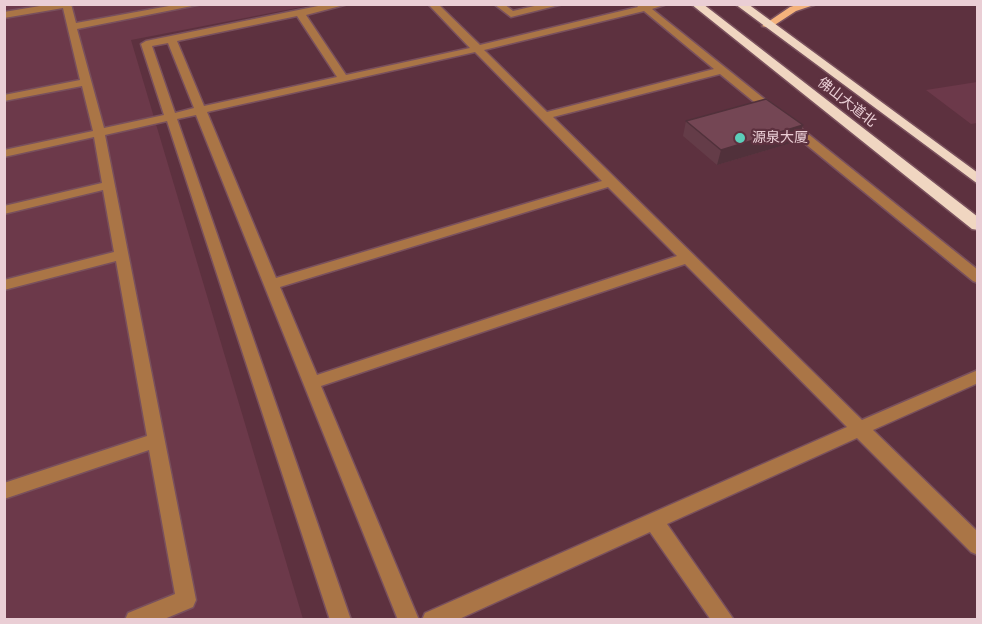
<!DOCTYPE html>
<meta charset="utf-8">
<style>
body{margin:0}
#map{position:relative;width:982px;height:624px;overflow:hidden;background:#5d313f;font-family:"Asap Condensed",sans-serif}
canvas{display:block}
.frame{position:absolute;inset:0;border:6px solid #eaced5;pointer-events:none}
</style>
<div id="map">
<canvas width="982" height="624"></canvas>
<div class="frame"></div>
</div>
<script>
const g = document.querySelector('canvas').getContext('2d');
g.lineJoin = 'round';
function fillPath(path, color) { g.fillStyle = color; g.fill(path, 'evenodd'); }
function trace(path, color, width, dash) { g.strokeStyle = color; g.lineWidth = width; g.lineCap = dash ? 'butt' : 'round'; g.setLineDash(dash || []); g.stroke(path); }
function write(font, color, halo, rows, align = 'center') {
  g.font = font + ' "Asap Condensed","Noto Sans SC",sans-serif'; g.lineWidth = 4.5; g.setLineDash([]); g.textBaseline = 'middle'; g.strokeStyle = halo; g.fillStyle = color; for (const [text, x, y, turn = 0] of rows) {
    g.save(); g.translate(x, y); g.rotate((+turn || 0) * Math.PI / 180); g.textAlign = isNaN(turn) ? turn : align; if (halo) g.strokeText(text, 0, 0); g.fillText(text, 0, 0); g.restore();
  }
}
fillPath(new Path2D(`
 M 4,5 L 312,5 L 131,40 L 303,619 L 5,619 Z
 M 977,82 L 977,123 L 971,124 L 926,90 Z`), '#6c394a');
const minor = new Path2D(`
 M 52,4 L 71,4 L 76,23 L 180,4 L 202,4 L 77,29 L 104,128 L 164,115 L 141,44 L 146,41 L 328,4 L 348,4 L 306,15 L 346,75 L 470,48 L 428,4 L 438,4 L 480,45 L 638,7 L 636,4 L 667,4 L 652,9 L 978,270 L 978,283 L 973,281 L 720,74 L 553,117 L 862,420 L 978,370 L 978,383 L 873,430 L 978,532 L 978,555 L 971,552 L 857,438 L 667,524 L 734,620 L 711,620 L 650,532 L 457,620 L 422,620 L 425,613 L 847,427 L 685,264 L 321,386 L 419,620 L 398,620 L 196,115 L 177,119 L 351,620 L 330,620 L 167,121 L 105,135 L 196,600 L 193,607 L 162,620 L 125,620 L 128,613 L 175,594 L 149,450 L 4,499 L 4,483 L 147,436 L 116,261 L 4,290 L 4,280 L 114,252 L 103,190 L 4,214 L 4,206 L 102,183 L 94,137 L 4,157 L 4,150 L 93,131 L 82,86 L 4,101 L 4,95 L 80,80 L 63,8 L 4,18 L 4,12 ZM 644,11 L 714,69 L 547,112 L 484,50 ZM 297,16 L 337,77 L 204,106 L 177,41 ZM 168,43 L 194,108 L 175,113 L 152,46 ZM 475,52 L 602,181 L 276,278 L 207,112 ZM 608,187 L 677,256 L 317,375 L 280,287 Z
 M 494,4 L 504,4 L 513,11 L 543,4 L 563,4 L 511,17 Z`);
const major = new Path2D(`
 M 800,4 L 817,4 L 796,11 L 770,28 L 762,26 L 790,7 Z`);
const highway = new Path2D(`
 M 691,4 L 703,4 L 978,217 L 978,230 L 972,229 Z
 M 735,4 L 748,4 L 978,173 L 978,184 Z`);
trace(minor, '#79505d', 3);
trace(major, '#79505d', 3);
trace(highway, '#79505d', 3);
fillPath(minor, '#aa7546');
fillPath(major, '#f4b27c');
fillPath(highway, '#f0d6c1');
fillPath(new Path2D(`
 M 686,121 L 803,125 L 798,141 L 717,165 L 683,136 Z`), '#643c48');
fillPath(new Path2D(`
 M 803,125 L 798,141 L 717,165 L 721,150 Z`), '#51313b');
const building = new Path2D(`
 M 766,99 L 803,125 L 721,150 L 686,121 Z`);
fillPath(building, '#744654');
trace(building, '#51313b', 1.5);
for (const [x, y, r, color] of [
 [740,138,6,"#5cceba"]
]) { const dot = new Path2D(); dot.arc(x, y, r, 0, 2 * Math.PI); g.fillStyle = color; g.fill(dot); trace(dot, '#5d313f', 2); }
write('14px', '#eaced5', '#5d313f', [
 ["佛山大道北",847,102,38]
]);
write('14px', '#eaced5', '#5d313f', [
 ["源泉大厦",752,138]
], 'left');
</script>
